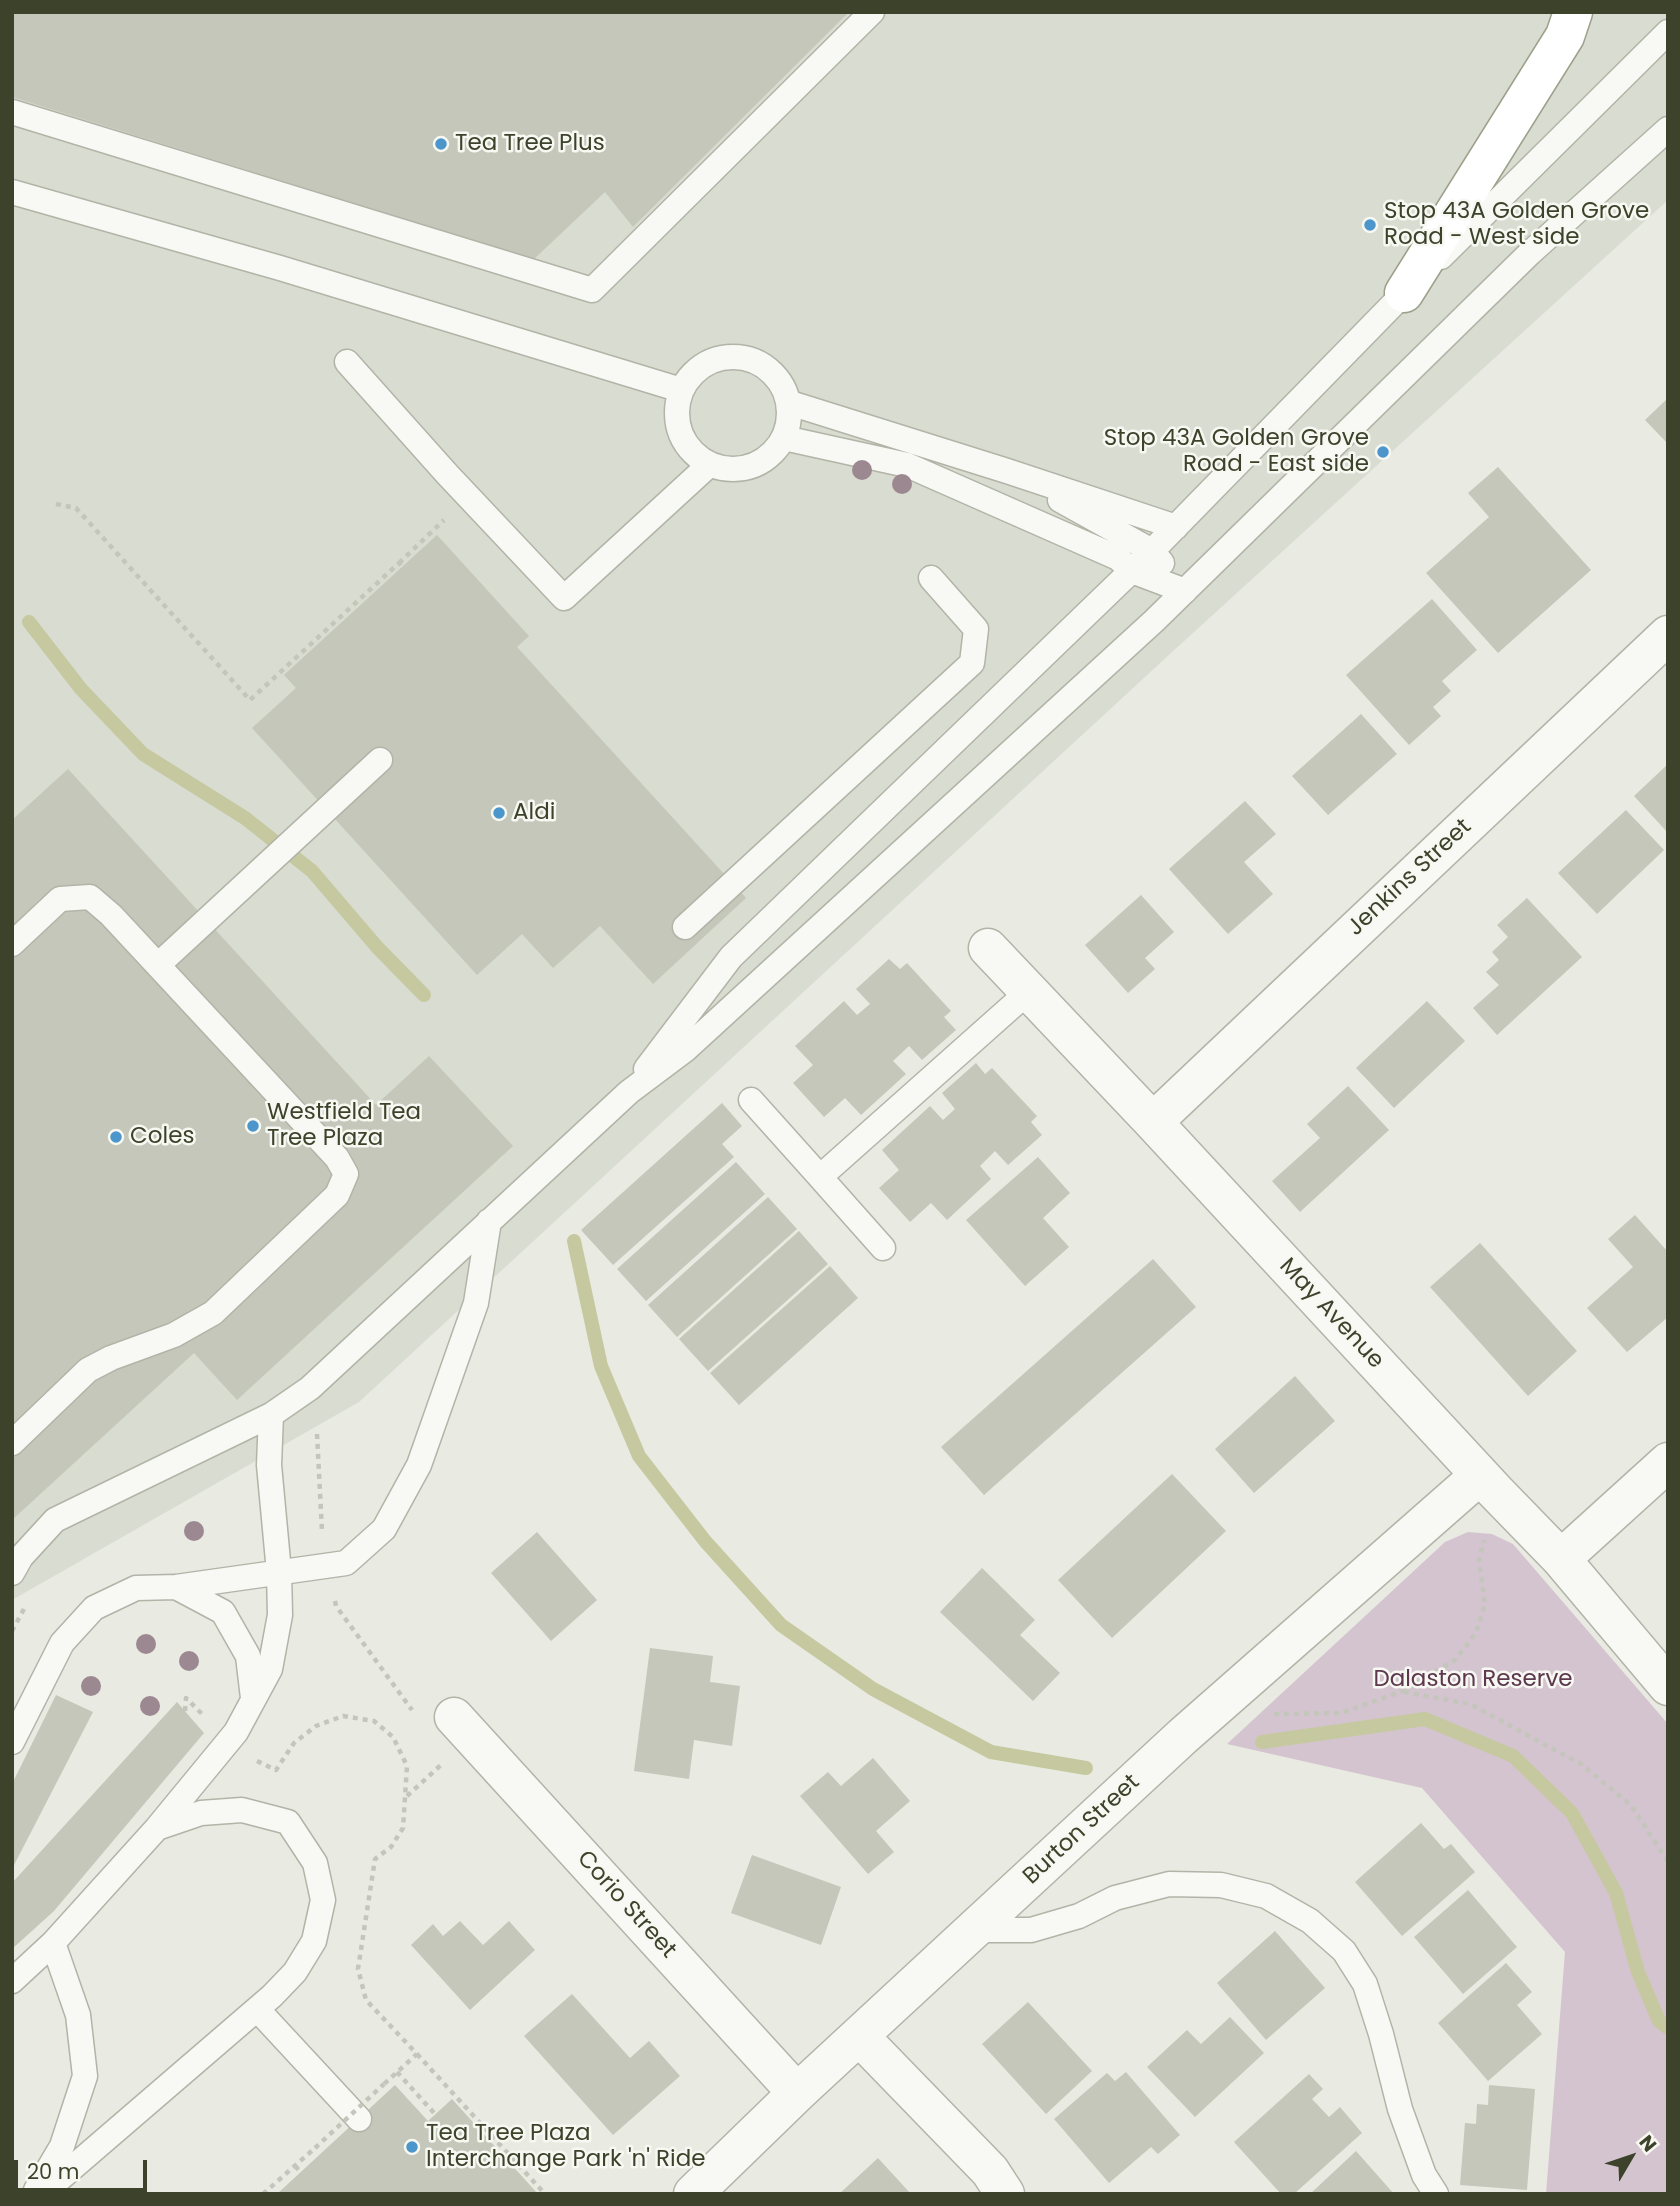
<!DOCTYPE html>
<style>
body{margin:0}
#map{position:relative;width:1680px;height:2206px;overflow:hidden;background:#e9eae2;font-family:Poppins,sans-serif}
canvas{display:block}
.frame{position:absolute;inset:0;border:14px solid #3d422b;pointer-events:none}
.north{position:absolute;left:1596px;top:2122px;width:70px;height:70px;-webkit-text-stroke:5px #f7f8f2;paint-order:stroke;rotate:51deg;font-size:19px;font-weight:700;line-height:28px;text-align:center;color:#3d422b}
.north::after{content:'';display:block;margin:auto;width:24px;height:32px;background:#3d422b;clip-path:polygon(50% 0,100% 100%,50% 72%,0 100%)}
.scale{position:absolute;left:14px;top:2160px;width:133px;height:32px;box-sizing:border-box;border:4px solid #3d422b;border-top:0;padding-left:9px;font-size:21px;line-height:24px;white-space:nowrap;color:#3d422b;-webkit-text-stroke:5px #f7f8f2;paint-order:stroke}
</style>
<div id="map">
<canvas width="1680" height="2206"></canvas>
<div class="frame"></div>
<div class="north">N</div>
<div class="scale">20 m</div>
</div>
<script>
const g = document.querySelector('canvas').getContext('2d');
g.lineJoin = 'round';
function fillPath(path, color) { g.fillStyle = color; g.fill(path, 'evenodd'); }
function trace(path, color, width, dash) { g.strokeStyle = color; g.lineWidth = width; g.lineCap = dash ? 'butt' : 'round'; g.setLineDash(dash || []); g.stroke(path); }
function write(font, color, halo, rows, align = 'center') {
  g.font = font + ' Poppins,sans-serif'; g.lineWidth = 5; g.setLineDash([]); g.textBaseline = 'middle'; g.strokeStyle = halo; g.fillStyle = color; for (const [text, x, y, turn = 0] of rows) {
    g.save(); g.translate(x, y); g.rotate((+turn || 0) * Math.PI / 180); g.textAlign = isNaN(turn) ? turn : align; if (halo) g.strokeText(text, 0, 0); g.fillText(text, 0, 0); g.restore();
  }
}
fillPath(new Path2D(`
 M 12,12 L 1668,12 L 1668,200 L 1171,653 L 359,1402 L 12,1600 Z`), '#d9dcd1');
fillPath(new Path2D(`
 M 1468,1532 L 1492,1534 L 1513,1544 L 1668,1724 L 1668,2194 L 1546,2194 L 1565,1952 L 1422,1788 L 1227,1744 L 1445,1542 Z`), '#d4c4cf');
trace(new Path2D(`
 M 29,622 L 81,689 L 143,754 L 245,818 L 312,871 L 377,947 L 424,995
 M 574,1241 L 601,1366 L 639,1456 L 705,1541 L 781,1625 L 873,1689 L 991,1752 L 1086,1768
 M 1262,1742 L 1425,1719 L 1513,1756 L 1572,1813 L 1616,1893 L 1638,1972 L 1659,2021 L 1668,2028`), '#c6c99f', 14);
fillPath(new Path2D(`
 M 12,12 L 849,12 L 633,227 L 605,192 L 534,259 L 12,97 Z
 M 1668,398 L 1668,444 L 1645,420 Z
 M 1498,467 L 1591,570 L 1498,653 L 1426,573 L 1489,517 L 1468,493 Z
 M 437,535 L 529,636 L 517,647 L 746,898 L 653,984 L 600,926 L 553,968 L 522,934 L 477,975 L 252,728 L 296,688 L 284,675 Z
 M 1432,599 L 1477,650 L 1442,681 L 1451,691 L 1433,707 L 1441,716 L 1409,745 L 1346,675 Z
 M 1361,714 L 1397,754 L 1328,815 L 1292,776 Z
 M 1668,764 L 1668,833 L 1634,796 Z
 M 68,769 L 376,1105 L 429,1056 L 513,1146 L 237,1400 L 194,1353 L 12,1520 L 12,820 Z
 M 1245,801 L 1276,834 L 1244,862 L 1273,894 L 1228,934 L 1169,869 Z
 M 1626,810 L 1664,850 L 1597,914 L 1558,873 Z
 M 1141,895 L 1174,932 L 1145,958 L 1155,969 L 1128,993 L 1085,945 Z
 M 1527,898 L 1582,957 L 1497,1035 L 1473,1008 L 1499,985 L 1486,972 L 1499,960 L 1492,952 L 1508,937 L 1497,925 Z
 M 889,959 L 900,969 L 907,963 L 951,1011 L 944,1017 L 956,1030 L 922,1060 L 909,1046 L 893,1061 L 906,1074 L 861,1115 L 845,1098 L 824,1117 L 793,1083 L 813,1065 L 795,1046 L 844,1001 L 857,1015 L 870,1004 L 856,989 Z
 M 1427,1001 L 1465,1041 L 1394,1108 L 1356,1068 Z
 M 976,1063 L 985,1074 L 992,1068 L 1037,1116 L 1031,1122 L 1042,1135 L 1008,1165 L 995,1151 L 980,1166 L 991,1179 L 947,1220 L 931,1203 L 910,1222 L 879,1188 L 899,1170 L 882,1150 L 930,1106 L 943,1120 L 955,1109 L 942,1093 Z
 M 1348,1086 L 1389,1130 L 1300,1212 L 1272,1181 L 1320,1138 L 1307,1124 Z
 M 722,1103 L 742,1126 L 722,1144 L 734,1157 L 613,1265 L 581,1230 Z
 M 1038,1157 L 1070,1193 L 1043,1218 L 1069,1247 L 1025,1286 L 966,1220 Z
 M 736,1162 L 765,1194 L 646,1301 L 617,1269 Z
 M 768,1197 L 797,1229 L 677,1337 L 648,1305 Z
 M 1635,1215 L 1668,1252 L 1668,1317 L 1627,1352 L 1587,1308 L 1633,1267 L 1608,1239 Z
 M 799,1231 L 828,1264 L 708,1371 L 679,1339 Z
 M 1480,1243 L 1577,1351 L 1528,1396 L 1430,1287 Z
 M 1153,1259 L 1196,1307 L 984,1495 L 941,1447 Z
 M 830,1266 L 858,1298 L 739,1405 L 710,1373 Z
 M 1295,1376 L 1335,1421 L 1254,1493 L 1215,1449 Z
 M 1172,1474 L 1226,1531 L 1112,1638 L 1058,1580 Z
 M 537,1532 L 597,1600 L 551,1641 L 491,1573 Z
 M 982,1568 L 1035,1620 L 1020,1635 L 1060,1673 L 1033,1701 L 940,1612 Z
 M 650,1648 L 713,1656 L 710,1682 L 740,1686 L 732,1746 L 694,1740 L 689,1779 L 634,1771 Z
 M 56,1695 L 93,1712 L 12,1869 L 12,1784 Z
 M 177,1702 L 204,1733 L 54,1911 L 12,1949 L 12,1883 Z
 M 873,1758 L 910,1801 L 876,1831 L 894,1852 L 868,1874 L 800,1796 L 828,1772 L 841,1786 Z
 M 1421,1823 L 1444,1849 L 1451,1844 L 1475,1872 L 1402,1936 L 1355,1882 Z
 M 752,1855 L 841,1887 L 821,1945 L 731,1913 Z
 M 1468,1890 L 1517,1947 L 1463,1994 L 1414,1937 Z
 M 460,1921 L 483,1945 L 509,1921 L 535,1950 L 470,2010 L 411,1945 L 433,1924 L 443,1936 Z
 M 1275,1931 L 1325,1988 L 1266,2040 L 1217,1983 Z
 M 1506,1963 L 1532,1992 L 1517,2005 L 1542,2034 L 1488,2081 L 1438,2023 Z
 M 572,1994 L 630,2058 L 649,2041 L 680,2076 L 613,2135 L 524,2036 Z
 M 1028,2002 L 1092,2071 L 1046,2114 L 982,2044 Z
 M 1230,2017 L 1264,2053 L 1195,2117 L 1147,2067 L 1187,2030 L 1201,2044 Z
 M 1126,2072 L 1180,2135 L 1158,2154 L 1151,2147 L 1109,2183 L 1054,2119 L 1107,2073 L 1115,2081 Z
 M 1309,2074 L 1323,2089 L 1312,2099 L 1329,2117 L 1340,2107 L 1362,2133 L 1294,2194 L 1281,2194 L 1234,2142 Z
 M 395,2085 L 428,2121 L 452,2099 L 538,2194 L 277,2194 Z
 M 1489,2085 L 1535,2089 L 1527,2190 L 1460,2185 L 1465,2123 L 1476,2124 L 1477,2104 L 1488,2105 Z
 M 1356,2151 L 1394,2194 L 1310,2194 Z
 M 878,2158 L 911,2194 L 839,2194 Z`), '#c4c7ba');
const service = new Path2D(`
 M 12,112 L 592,290 L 872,12
 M 12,192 L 280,268 L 681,390
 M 1441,257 L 1668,32
 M677 413a56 56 0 1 1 112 0a56 56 0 1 1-112 0Z
 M 347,362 L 447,474 L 564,598 L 709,465
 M 790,403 L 1007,471 L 1176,527
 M 784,438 L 907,465 L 1118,558 L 1132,571 L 1185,591
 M 1060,500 L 1152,551 L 1162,563
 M 685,927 L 972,663 L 976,629 L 931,578
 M 12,944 L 60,899 L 90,897 L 111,915 L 337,1158 L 346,1174 L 337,1195 L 213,1313 L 174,1335 L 111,1358 L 88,1370 L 12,1443
 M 158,965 L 380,760
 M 646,1069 L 731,957 L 1152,551 L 1415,282
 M 751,1100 L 820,1177 L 1028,992
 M 820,1177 L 883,1248
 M 12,1573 L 21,1557 L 55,1520 L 271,1415 L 310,1388 L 629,1092 L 685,1050 L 1154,621 L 1530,253 L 1668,129
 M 176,1587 L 223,1612 L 248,1656 L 253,1698
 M 12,1742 L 62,1643 L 94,1608 L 136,1588 L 176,1587 L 346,1563 L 384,1529 L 419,1465 L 476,1303 L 489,1221
 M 974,1930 L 1031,1930 L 1079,1916 L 1115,1898 L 1169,1884 L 1221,1885 L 1266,1896 L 1310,1921 L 1344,1951 L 1365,1984 L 1381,2034 L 1400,2109 L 1424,2175 L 1436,2194
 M 12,1981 L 53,1943 L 157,1828 L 236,1732 L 270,1669 L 280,1615 L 279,1572 L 269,1465 L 271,1415
 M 257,2009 L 359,2119
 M 36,2190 L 62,2146 L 85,2076 L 78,2015 L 53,1943
 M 42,2194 L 272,1996 L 295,1972 L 314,1941 L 323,1900 L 315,1863 L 288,1822 L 242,1810 L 201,1813 L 157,1828`);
const minor = new Path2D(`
 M 988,948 L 1153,1122 L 1495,1491 L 1561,1559 L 1668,1686
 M 1153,1122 L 1668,635
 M 1561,1559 L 1668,1462
 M 454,1717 L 797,2093
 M 860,2037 L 990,2171 L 1005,2194
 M 693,2194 L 797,2093 L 1183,1736 L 1480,1475`);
const trunk = new Path2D(`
 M 1404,293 L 1565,36 L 1573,12`);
trace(service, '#b2b4a7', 27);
trace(minor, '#b2b4a7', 41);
trace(trunk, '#9da18a', 41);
trace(new Path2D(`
 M 56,504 L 76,508 L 250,700 L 399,563 L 402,567
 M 399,563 L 444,520
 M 317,1434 L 322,1531
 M 335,1601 L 336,1606 L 412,1710
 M 12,1631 L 25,1607
 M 1404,1692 L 1470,1704 L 1581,1764 L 1631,1805 L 1668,1862
 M 185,1711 L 186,1698 L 205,1717
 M 1274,1714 L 1341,1713 L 1403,1691 L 1455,1660 L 1476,1633 L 1485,1604 L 1479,1561 L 1484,1540
 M 257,1761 L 276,1770 L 294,1743 L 316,1726 L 343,1716 L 374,1721 L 393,1737 L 407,1766 L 403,1828 L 391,1847 L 375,1859 L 358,1969 L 366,2000 L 417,2054 L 384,2084
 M 407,1796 L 442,1764
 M 417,2054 L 545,2194
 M 397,2072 L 435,2114
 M 295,2166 L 301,2172
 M 263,2194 L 315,2148`), '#c4c6bc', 4.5, [5, 5]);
trace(service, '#f8f9f5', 24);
trace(minor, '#f8f9f5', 38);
trace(trunk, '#fff', 38);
trace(new Path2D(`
 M 315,2148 L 384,2084`), '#c4c6bc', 4.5, [5, 5]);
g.fillStyle = '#9c8891';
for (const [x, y] of [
 [862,470],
 [902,484],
 [194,1531],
 [146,1644],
 [189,1661],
 [91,1686],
 [150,1706]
]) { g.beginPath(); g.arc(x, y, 10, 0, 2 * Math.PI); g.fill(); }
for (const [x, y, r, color] of [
 [441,144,7,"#4c96cb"],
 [1370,225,7,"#4c96cb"],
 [1383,452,7,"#4c96cb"],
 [499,813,7,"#4c96cb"],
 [253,1126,7,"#4c96cb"],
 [116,1137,7,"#4c96cb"],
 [412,2147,7,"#4c96cb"]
]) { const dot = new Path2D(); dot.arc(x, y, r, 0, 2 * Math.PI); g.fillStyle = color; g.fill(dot); trace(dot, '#f7f8f2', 2.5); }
write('23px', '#3d422b', '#f7f8f2', [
 ["Tea Tree Plus",455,144],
 ["Stop 43A Golden Grove",1384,212],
 ["Road - West side",1384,238],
 ["Stop 43A Golden Grove",1369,439,"right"],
 ["Road - East side",1369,465,"right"],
 ["Aldi",513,813],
 ["Westfield Tea",267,1113],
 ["Tree Plaza",267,1139],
 ["Coles",130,1137],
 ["Tea Tree Plaza",426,2134],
 ["Interchange Park 'n' Ride",426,2160]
], 'left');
write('23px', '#3d422b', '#f7f8f2', [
 ["Jenkins Street",1410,878,-43],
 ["May Avenue",1331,1314,47],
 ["Burton Street",1082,1830,-43],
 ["Corio Street",626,1905,48]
]);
write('23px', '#5d384f', '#f7f8f2', [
 ["Dalaston Reserve",1473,1680]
]);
</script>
